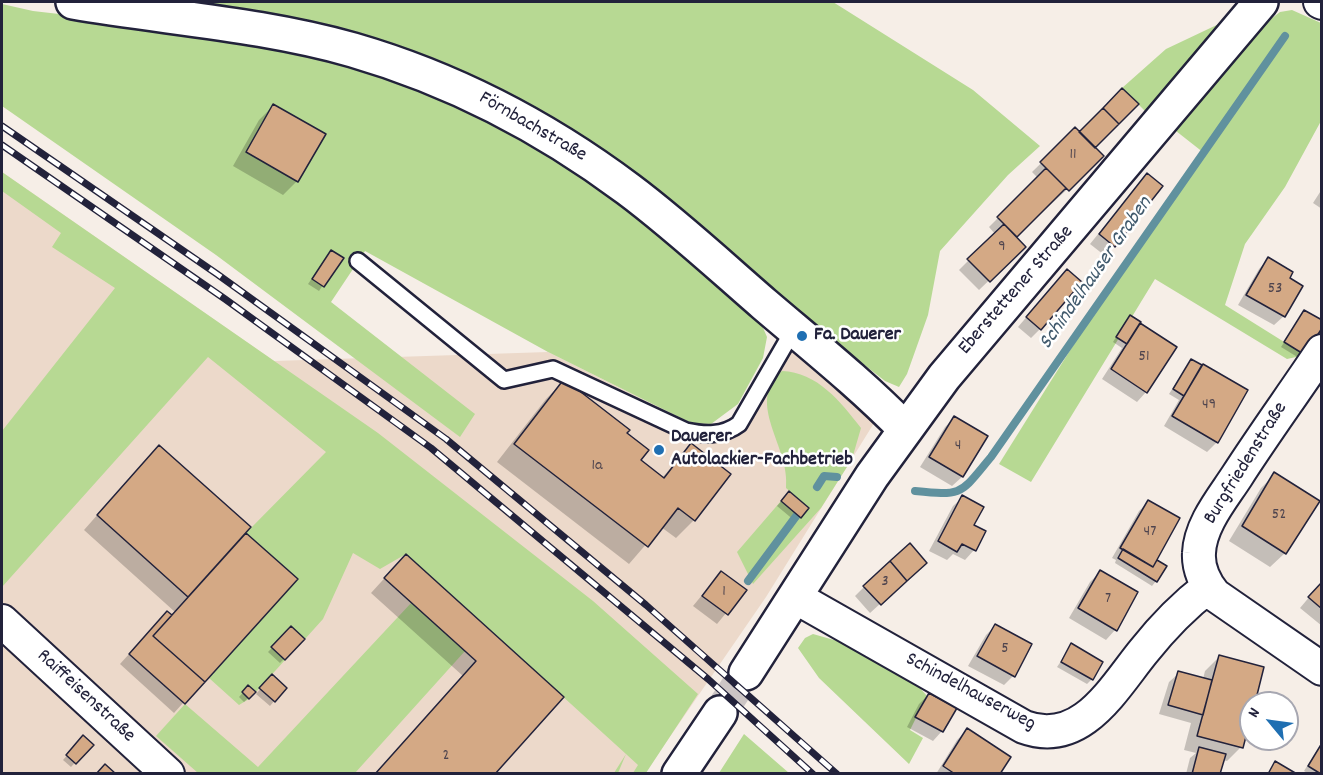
<!DOCTYPE html>
<meta charset="utf-8">
<style>
body{margin:0}
#map{position:relative;width:1323px;height:775px;overflow:hidden;background:#f6eee7;font-family:Dekko,sans-serif}
canvas{display:block}
.frame{position:absolute;inset:0;border:3px solid #22223b;pointer-events:none}
.north{position:absolute;left:1239px;top:691px;width:60px;height:60px;box-sizing:border-box;background:#fff;border:2px solid #a7a7b1;border-radius:50%;rotate:299deg;font-size:16px;font-weight:700;line-height:24px;text-align:center;color:#22223b}
.north::after{content:'';display:block;margin:auto;width:21px;height:27px;background:#1f6fb2;clip-path:polygon(50% 0,100% 100%,50% 72%,0 100%)}
</style>
<div id="map">
<canvas width="1323" height="775"></canvas>
<div class="frame"></div>
<div class="north">N</div>
</div>
<script>
const g = document.querySelector('canvas').getContext('2d');
g.lineJoin = 'round';
function fillPath(path, color) { g.fillStyle = color; g.fill(path, 'evenodd'); }
function trace(path, color, width, dash) { g.strokeStyle = color; g.lineWidth = width; g.lineCap = dash ? 'butt' : 'round'; g.setLineDash(dash || []); g.stroke(path); }
function write(font, color, halo, rows, align = 'center') {
  g.font = font + ' Dekko,sans-serif'; g.lineWidth = 5; g.setLineDash([]); g.textBaseline = 'middle'; g.strokeStyle = halo; g.fillStyle = color; for (const [text, x, y, turn = 0] of rows) {
    g.save(); g.translate(x, y); g.rotate((+turn || 0) * Math.PI / 180); g.textAlign = isNaN(turn) ? turn : align; if (halo) g.strokeText(text, 0, 0); g.fillText(text, 0, 0); g.restore();
  }
}
fillPath(new Path2D(`
 M 2,172 L 274,361 L 548,352 L 691,423 L 739,424 L 794,329 L 884,407 L 766,597 L 645,773 L 2,773 Z`), '#ecd9ca');
fillPath(new Path2D(`
 M 173,2 L 833,2 L 973,90 L 1040,146 L 1008,175 L 940,251 L 928,315 L 907,374 L 899,387 L 885,381 L 554,123 Z
 M 2,4 L 33,11 L 189,29 L 350,60 L 456,102 L 519,133 L 605,187 L 761,323 L 767,337 L 763,358 L 738,404 L 711,424 L 691,423 L 548,352 L 365,251 L 331,302 L 475,414 L 460,437 L 216,255 L 2,106 Z
 M 1292,10 L 1321,23 L 1321,121 L 1285,187 L 1245,244 L 1225,305 L 1305,355 L 1287,359 L 1155,279 L 1031,482 L 999,464 L 1109,288 L 1204,153 L 1176,131 L 1267,22 L 1280,12 Z
 M 1223,22 L 1147,113 L 1122,88 L 1166,49 Z
 M 2,172 L 378,433 L 593,601 L 698,694 L 646,773 L 633,773 L 638,765 L 626,754 L 618,773 L 614,773 L 626,754 L 406,554 L 380,569 L 353,553 L 323,619 L 305,639 L 290,626 L 272,647 L 285,660 L 256,692 L 248,685 L 242,692 L 249,699 L 239,705 L 209,678 L 297,579 L 246,533 L 326,452 L 208,357 L 2,587 L 2,431 L 115,288 L 52,247 L 61,233 L 2,191 Z
 M 782,371 C 817,372 841,402 861,428 L 852,459 L 821,508 L 753,584 L 737,552 L 781,501 L 801,518 L 809,508 L 786,488 C 791,447 744,403 782,371 Z
 M 412,602 L 465,651 L 355,773 L 198,773 L 156,736 L 185,704 L 258,767 Z
 M 813,634 L 848,644 L 906,672 L 927,696 L 910,730 L 923,738 L 909,764 L 819,678 L 798,648 L 805,638 Z
 M 744,734 L 789,773 L 719,773 Z`), '#b7d993');
fillPath(new Path2D(`
 M 273,106 L 297,181 L 283,195 L 233,166 L 259,120 Z
 M 1075,130 L 1093,148 L 1092,166 L 1015,238 L 1024,247 L 979,290 L 959,270 L 995,234 L 989,227 L 1038,178 L 1032,172 Z
 M 1147,174 L 1114,246 L 1104,255 L 1090,244 Z
 M 1322,189 L 1322,209 L 1313,203 Z
 M 327,256 L 341,258 L 319,291 L 308,284 Z
 M 1268,259 L 1284,316 L 1274,325 L 1238,305 L 1259,269 Z
 M 1058,280 L 1040,329 L 1031,338 L 1018,327 Z
 M 1304,312 L 1322,322 L 1299,358 L 1281,347 Z
 M 1126,321 L 1146,392 L 1137,402 L 1102,379 L 1122,348 L 1113,342 Z
 M 1191,360 L 1202,367 L 1217,442 L 1207,452 L 1164,426 L 1179,400 L 1169,394 Z
 M 564,381 L 625,433 L 638,460 L 662,478 L 691,445 L 729,474 L 694,520 L 676,538 L 661,527 L 629,564 L 497,462 L 546,399 Z
 M 954,418 L 986,436 L 962,477 L 952,486 L 920,467 L 945,427 Z
 M 145,461 L 244,533 L 295,579 L 174,713 L 120,664 L 158,622 L 175,612 L 84,530 Z
 M 1275,474 L 1318,502 L 1285,553 L 1270,567 L 1229,541 L 1261,488 Z
 M 963,497 L 972,525 L 974,550 L 965,560 L 953,554 L 947,560 L 929,551 L 953,506 Z
 M 784,498 L 800,517 L 795,521 L 777,506 Z
 M 1148,502 L 1152,567 L 1157,562 L 1156,581 L 1152,586 L 1115,563 L 1116,560 L 1112,558 L 1139,511 Z
 M 925,563 L 870,613 L 855,596 L 864,587 Z
 M 392,570 L 562,697 L 493,774 L 375,774 L 463,676 L 371,593 Z
 M 721,572 L 745,590 L 717,624 L 693,606 Z
 M 1100,572 L 1115,630 L 1106,640 L 1069,618 L 1090,582 Z
 M 1322,582 L 1322,626 L 1300,608 Z
 M 995,626 L 1013,676 L 1004,685 L 968,666 L 986,635 Z
 M 291,628 L 303,639 L 280,663 L 268,652 Z
 M 1072,645 L 1092,679 L 1087,684 L 1057,667 Z
 M 1219,657 L 1251,703 L 1241,747 L 1227,761 L 1222,760 L 1219,774 L 1186,774 L 1190,758 L 1196,753 L 1184,750 L 1191,723 L 1159,714 L 1169,682 L 1179,673 L 1203,679 L 1205,671 Z
 M 272,676 L 285,688 L 270,706 L 256,694 Z
 M 248,687 L 254,692 L 244,702 L 239,697 Z
 M 929,694 L 942,731 L 933,741 L 907,727 L 919,704 Z
 M 967,730 L 998,774 L 936,774 L 957,740 Z
 M 79,742 L 91,745 L 71,767 L 63,760 Z
 M 1322,742 L 1322,774 L 1309,774 L 1304,771 Z`), '#0003');
trace(new Path2D(`
 M 817,487 L 824,476 L 837,477
 M 915,491 C 964,496 960,494 991,457 L 1285,36
 M 748,581 L 797,515`), '#60919e', 8);
const building = new Path2D(`
 M 1122,88 L 1139,104 L 1119,124 L 1103,108 Z
 M 273,104 L 326,134 L 298,182 L 246,152 Z
 M 1103,108 L 1119,124 L 1095,148 L 1079,132 Z
 M 1075,127 L 1104,156 L 1069,191 L 1040,162 Z
 M 1046,168 L 1066,188 L 1017,237 L 997,217 Z
 M 1147,173 L 1163,186 L 1115,247 L 1099,234 Z
 M 1004,224 L 1026,247 L 990,282 L 967,259 Z
 M 331,250 L 344,258 L 324,287 L 312,279 Z
 M 1268,257 L 1293,272 L 1290,278 L 1303,286 L 1285,317 L 1246,295 Z
 M 1067,269 L 1082,282 L 1041,330 L 1026,317 Z
 M 1304,310 L 1322,320 L 1322,328 L 1305,355 L 1284,342 Z
 M 1130,315 L 1141,322 L 1127,344 L 1116,337 Z
 M 1140,323 L 1177,347 L 1147,393 L 1111,369 Z
 M 1191,359 L 1202,365 L 1184,396 L 1173,389 Z
 M 1203,364 L 1248,390 L 1218,443 L 1172,416 Z
 M 564,379 L 630,430 L 627,433 L 649,450 L 641,460 L 664,478 L 691,443 L 731,474 L 695,521 L 678,508 L 648,547 L 514,444 Z
 M 954,416 L 988,436 L 963,477 L 929,457 Z
 M 159,445 L 251,527 L 188,597 L 97,515 Z
 M 1274,472 L 1320,501 L 1286,554 L 1242,526 Z
 M 789,491 L 809,508 L 801,518 L 781,501 Z
 M 962,495 L 984,507 L 974,525 L 986,531 L 976,551 L 962,544 L 957,552 L 938,541 Z
 M 1148,500 L 1180,518 L 1153,567 L 1120,548 Z
 M 246,533 L 298,579 L 205,682 L 153,636 Z
 M 910,543 L 927,563 L 907,581 L 890,561 Z
 M 1123,549 L 1153,567 L 1157,560 L 1167,566 L 1157,582 L 1118,558 Z
 M 406,554 L 564,697 L 495,774 L 375,774 L 476,661 L 384,578 Z
 M 890,561 L 907,581 L 881,605 L 863,586 Z
 M 1100,570 L 1138,592 L 1117,631 L 1078,608 Z
 M 721,571 L 747,590 L 728,615 L 702,596 Z
 M 1322,582 L 1322,609 L 1308,597 Z
 M 167,611 L 172,615 L 153,636 L 205,682 L 185,704 L 129,654 Z
 M 995,624 L 1032,644 L 1015,677 L 977,656 Z
 M 291,626 L 305,639 L 285,660 L 271,647 Z
 M 1071,643 L 1103,662 L 1093,680 L 1061,662 Z
 M 1219,655 L 1264,667 L 1255,703 L 1251,703 L 1251,717 L 1243,748 L 1197,736 Z
 M 1178,671 L 1212,680 L 1203,715 L 1168,705 Z
 M 272,674 L 287,688 L 275,702 L 259,688 Z
 M 248,685 L 256,692 L 249,699 L 242,692 Z
 M 929,693 L 957,708 L 943,732 L 915,717 Z
 M 967,728 L 1011,757 L 1000,774 L 955,774 L 943,766 Z
 M 83,735 L 94,745 L 76,764 L 66,755 Z
 M 1322,743 L 1322,774 L 1321,774 L 1308,766 Z
 M 1199,747 L 1226,754 L 1220,774 L 1192,774 Z
 M 1275,761 L 1297,774 L 1268,774 Z
 M 105,764 L 116,774 L 96,774 Z`);
fillPath(building, '#d4a985');
trace(building, '#22223b', 1.5);
trace(new Path2D(`
 M 720,713 L 746,673`), '#ccc5c5', 33, [33, 16]);
const service = new Path2D(`
 M 358,261 L 504,380 L 553,369 L 686,431 C 705,435 723,436 739,424 L 794,329`);
const minor = new Path2D(`
 M 1320,2 L 1322,3
 M 1322,351 C 1294,393 1264,434 1237,476 C 1222,499 1200,525 1199,553 C 1198,568 1205,584 1215,595 L 1322,669
 M 795,597 L 1024,727 C 1081,748 1113,689 1143,652 C 1162,628 1183,606 1208,587
 M 2,621 L 168,774`);
const tertiary = new Path2D(`
 M 73,2 C 166,18 261,24 353,50 C 453,79 545,127 628,189 C 675,224 719,265 764,304 C 812,345 861,384 905,429`);
const secondary = new Path2D(`
 M 746,673 L 872,476 L 944,377 L 1261,2
 M 679,774 L 720,713`);
trace(service, '#22223b', 20);
trace(minor, '#22223b', 36);
trace(tertiary, '#22223b', 38);
trace(secondary, '#22223b', 38);
trace(service, '#fff', 15);
trace(minor, '#fff', 32);
trace(tertiary, '#fff', 33);
trace(secondary, '#fff', 33);
const rail = new Path2D(`
 M 2,126 L 217,274 L 446,439 L 646,605 L 837,774
 M 2,145 L 225,299 L 431,448 L 708,679 L 813,774`);
trace(rail, '#22223b', 7);
trace(rail, '#fff', 4.5, [14]);
for (const [x, y, r, color] of [
 [802,336,6,"#1f6fb2"],
 [659,450,6,"#1f6fb2"]
]) { const dot = new Path2D(); dot.arc(x, y, r, 0, 2 * Math.PI); g.fillStyle = color; g.fill(dot); trace(dot, '#fff', 2); }
write('16px', '#4e444e', null, [
 ["11",1073,156],
 ["9",1002,248],
 ["53",1275,290],
 ["51",1144,358],
 ["49",1209,406],
 ["4",958,447],
 ["1a",597,467],
 ["52",1279,516],
 ["47",1150,533],
 ["3",885,583],
 ["1",724,593],
 ["7",1108,600],
 ["5",1005,650],
 ["2",446,757]
]);
write('20px', '#22223b', '#fff', [
 ["Förnbachstraße",532,128,30],
 ["Eberstettener Straße",1017,291,-49],
 ["Burgfriedenstraße",1247,464,-58],
 ["Schindelhauserweg",970,693,28],
 ["Raiffeisenstraße",85,697,43]
]);
write('bold 20px', '#22223b', '#fff', [
 ["Fa. Dauerer",814,336],
 ["Dauerer",671,438],
 ["Autolackier-Fachbetrieb",671,461]
], 'left');
write('italic 21px', '#415a6d', '#fff', [
 ["Schindelhauser Graben",1097,274,-55]
]);
</script>
